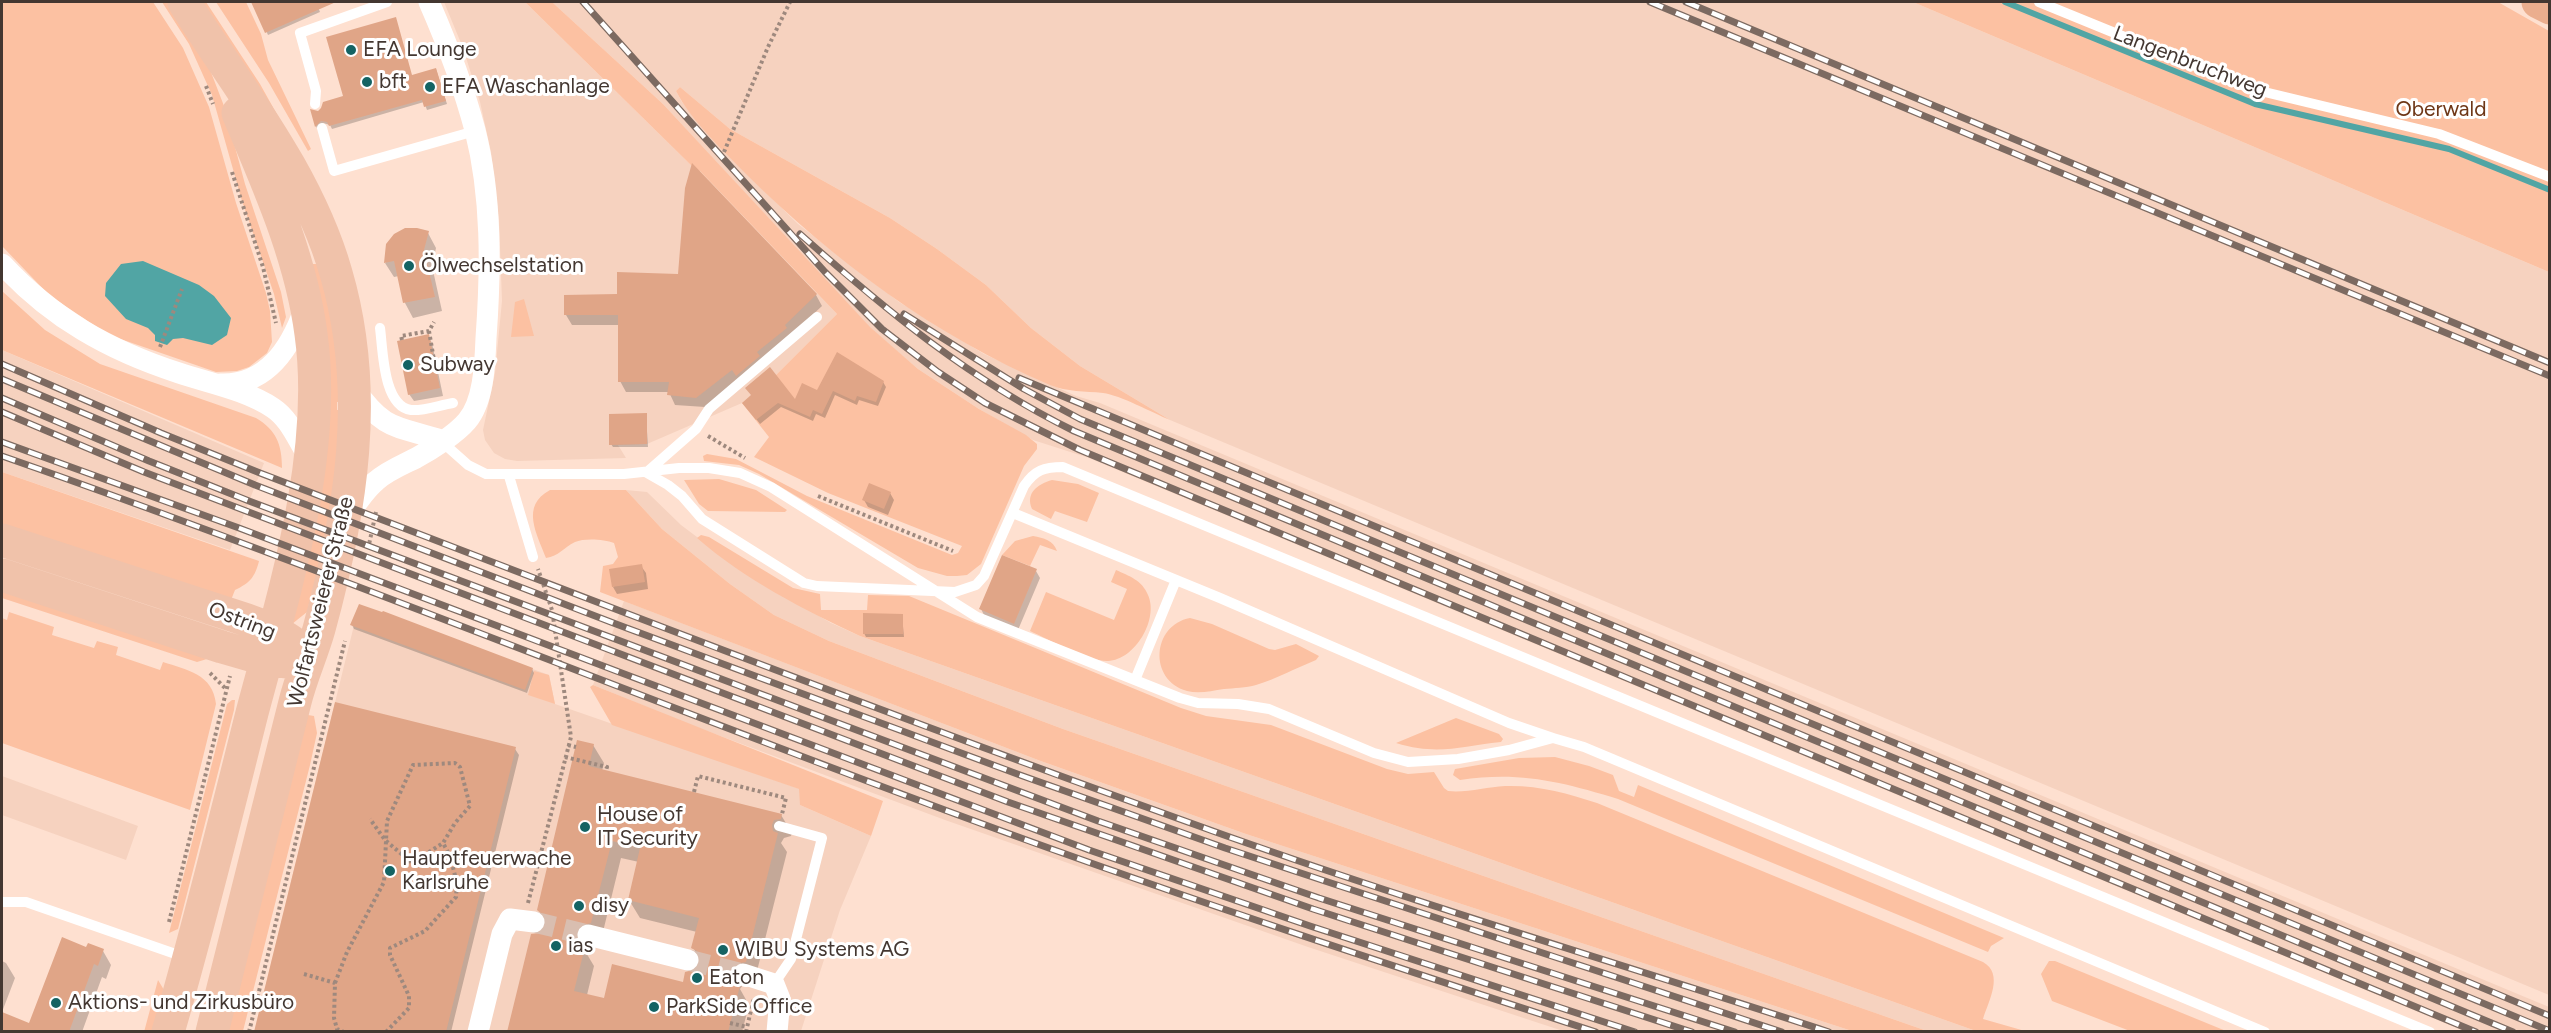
<!DOCTYPE html>
<meta charset="utf-8">
<style>
body{margin:0}
#map{position:relative;width:2551px;height:1033px;overflow:hidden;background:#fee0d0;font-family:Figtree,sans-serif}
canvas{display:block}
.frame{position:absolute;inset:0;border:3px solid #433731;pointer-events:none}
</style>
<div id="map">
<canvas width="2551" height="1033"></canvas>
<div class="frame"></div>
</div>
<script>
const g = document.querySelector('canvas').getContext('2d');
g.lineJoin = 'round';
function fillPath(path, color) { g.fillStyle = color; g.fill(path, 'evenodd'); }
function trace(path, color, width, dash) { g.strokeStyle = color; g.lineWidth = width; g.lineCap = dash ? 'butt' : 'round'; g.setLineDash(dash || []); g.stroke(path); }
function write(font, color, halo, rows, align = 'center') {
  g.font = font + ' Figtree,sans-serif'; g.lineWidth = 6; g.setLineDash([]); g.textBaseline = 'middle'; g.strokeStyle = halo; g.fillStyle = color; for (const [text, x, y, turn = 0] of rows) {
    g.save(); g.translate(x, y); g.rotate((+turn || 0) * Math.PI / 180); g.textAlign = isNaN(turn) ? turn : align; if (halo) g.strokeText(text, 0, 0); g.fillText(text, 0, 0); g.restore();
  }
}
fillPath(new Path2D(`
 M 444,2 L 525,2 L 698,172 L 700,171 L 837,314 L 776,375 L 742,403 L 647,444 L 618,445 L 626,458 L 517,461 L 505,459 L 494,453 L 485,440 L 483,430 L 495,373 L 502,301 L 499,221 L 491,152 L 480,102 L 463,48 Z
 M 552,2 L 1913,2 L 2549,272 L 2549,995 L 1170,420 L 1080,366 L 1031,328 L 986,285 L 937,249 L 890,218 L 730,129 L 680,87 L 676,91 L 682,102 L 727,154 L 798,224 L 899,302 L 984,354 L 1076,396 L 1100,403 L 2549,1007 L 2549,1031 L 2464,1031 L 1089,458 L 1033,440 L 979,409 L 918,369 L 869,327 L 663,104 Z
 M 2,350 L 264,463 L 230,550 L 2,472 Z
 M 626,490 L 647,492 L 681,525 L 741,570 L 831,623 L 860,636 L 1976,1031 L 1927,1031 L 1063,729 L 829,641 L 774,615 L 730,584 L 662,529 Z
 M 624,601 L 1038,760 L 1246,834 L 1852,1031 L 1563,1031 L 1308,947 L 945,820 L 691,725 L 593,685 Z
 M 359,605 L 549,675 L 555,704 L 800,789 L 800,805 L 871,836 L 840,910 L 801,1031 L 254,1032 Z
 M 2,776 L 138,826 L 126,860 L 2,815 Z`), '#f6d2bf');
fillPath(new Path2D(`
 M 2,2 L 153,2 L 183,48 L 209,107 L 236,203 L 266,293 L 270,311 L 272,342 L 267,353 L 249,367 L 237,371 L 216,372 L 109,335 L 50,296 L 2,246 Z
 M 162,2 L 171,2 L 209,67 L 224,106 L 245,184 L 281,292 L 286,317 L 282,328 L 274,294 L 242,201 L 212,95 L 189,44 Z
 M 201,2 L 206,2 L 260,84 L 303,161 L 364,361 Z
 M 216,2 L 246,2 L 261,34 L 268,60 L 311,149 L 308,151 L 269,83 Z
 M 525,2 L 552,2 L 663,104 L 870,327 L 918,369 L 979,409 L 1026,435 L 1037,444 L 1037,449 L 1024,466 L 981,564 L 967,575 L 957,576 L 947,576 L 918,568 L 759,474 L 739,465 L 704,461 L 703,456 L 707,454 L 736,459 L 807,496 L 952,555 L 958,553 L 962,546 L 828,493 L 754,457 L 769,437 L 742,403 L 776,375 L 837,314 L 700,171 L 699,173 Z
 M 1913,2 L 2498,2 L 2549,31 L 2549,272 Z
 M 680,87 L 730,129 L 890,218 L 937,249 L 986,285 L 1031,328 L 1080,366 L 1170,420 C 1153,413 1120,395 1103,393 C 1085,391 1067,392 1050,385 C 935,336 834,261 746,174 C 722,149 692,122 676,91 Z
 M 311,264 L 319,264 L 323,269 L 345,402 L 337,402 L 337,410 L 346,410 L 338,490 L 307,612 L 292,624 Z
 M 2,291 L 45,330 L 100,364 L 256,418 C 276,430 282,444 282,468 L 2,350 Z
 M 524,299 L 534,336 L 511,337 L 515,302 Z
 M 2,472 L 259,561 C 255,577 250,583 235,590 L 231,600 L 2,531 Z
 M 719,479 L 756,490 L 787,510 L 785,512 L 708,511 L 699,504 L 684,480 Z
 M 1052,480 L 1078,484 L 1099,493 L 1087,522 L 1055,511 L 1051,519 L 1032,509 C 1025,493 1038,484 1052,480 Z
 M 550,490 L 626,490 L 662,529 L 730,584 L 774,615 L 829,641 L 1063,729 L 1927,1031 L 1852,1031 L 1246,834 L 1038,760 L 600,592 L 603,566 L 613,564 L 618,557 L 614,543 C 604,539 584,538 575,542 C 563,548 559,556 546,558 C 537,534 520,506 550,490 Z
 M 701,535 L 709,537 L 793,588 L 820,594 L 821,610 L 867,610 L 868,595 L 909,596 L 1181,708 L 1206,716 L 1271,725 L 1387,769 L 1408,774 L 1434,772 L 1444,788 L 1448,791 C 1466,793 1487,787 1505,786 C 1538,785 1567,793 1597,803 L 1983,962 C 2004,974 1989,1000 1983,1019 L 2025,1031 L 1976,1031 L 860,636 C 804,610 744,579 697,538 Z
 M 1033,536 C 1044,538 1053,540 1057,551 L 1040,545 L 1030,566 L 1002,555 L 1015,541 Z
 M 1116,570 C 1129,576 1142,580 1148,595 C 1159,619 1135,660 1108,661 C 1090,662 1048,639 1030,631 L 1046,592 L 1114,620 L 1127,589 L 1111,582 Z
 M 2,586 L 207,659 L 197,662 L 2,598 Z
 M 9,612 L 54,627 L 52,635 L 94,648 L 97,641 L 118,647 L 116,655 L 160,670 L 163,662 C 187,670 213,674 216,704 L 190,810 L 2,743 L 2,618 L 7,620 Z
 M 1190,618 L 1212,624 L 1269,649 L 1275,650 L 1296,644 L 1319,656 L 1316,660 C 1296,668 1276,679 1256,685 C 1246,688 1234,688 1224,689 C 1211,691 1199,694 1187,691 C 1148,680 1152,625 1190,618 Z
 M 534,671 L 549,675 L 555,704 L 528,695 Z
 M 593,685 L 883,801 L 871,836 L 800,805 L 799,789 L 612,725 L 590,687 Z
 M 232,700 L 235,700 L 234,710 L 178,929 L 169,933 L 227,704 Z
 M 308,715 L 314,716 L 317,733 L 310,765 L 243,1031 L 225,1032 Z
 M 1456,718 L 1499,734 L 1503,739 L 1501,742 C 1460,746 1439,756 1396,743 Z
 M 1555,757 L 1589,766 L 1613,775 L 1619,791 L 1634,797 L 1638,785 L 2004,938 L 1991,946 L 1988,952 L 1618,799 C 1562,782 1520,771 1460,780 L 1453,775 L 1455,769 L 1519,758 Z
 M 2049,961 L 2055,961 L 2226,1031 L 2130,1031 L 2052,1001 L 2041,974 Z
 M 158,980 L 164,990 L 153,1031 L 144,1032 Z`), '#fcc1a2');
fillPath(new Path2D(`
 M 143,261 L 199,285 L 214,296 L 231,318 L 227,335 L 212,345 L 183,338 L 173,339 L 167,345 L 155,341 L 155,335 L 148,328 L 126,319 L 105,296 L 106,283 L 121,264 Z`), '#51a5a4');
fillPath(new Path2D(`
 M 253,2 L 316,2 L 320,12 L 268,35 Z
 M 436,69 L 447,104 L 427,110 L 424,102 L 332,129 L 330,125 L 323,123 L 317,128 L 316,126 L 312,111 L 318,113 L 412,76 Z
 M 693,166 L 816,295 L 822,306 L 790,336 L 705,407 L 675,405 L 669,392 L 626,392 L 620,381 L 619,325 L 572,325 L 566,315 L 679,276 Z
 M 428,233 L 436,248 L 432,266 L 442,311 L 413,318 L 405,303 L 399,276 L 394,277 L 385,263 Z
 M 428,336 L 432,343 L 443,396 L 414,401 L 409,394 Z
 M 883,382 L 886,387 L 878,406 L 859,400 L 857,405 L 835,395 L 825,418 L 816,414 L 813,421 L 781,407 L 760,424 L 744,403 L 796,402 L 818,392 Z
 M 646,415 L 648,447 L 613,447 L 611,444 Z
 M 890,493 L 894,500 L 888,515 L 868,507 L 864,500 Z
 M 641,566 L 646,573 L 648,589 L 617,594 L 613,587 Z
 M 1036,571 L 1040,578 L 1018,630 L 985,617 L 981,609 Z
 M 902,615 L 904,637 L 866,637 L 864,633 Z
 M 352,625 L 532,669 L 534,673 L 527,693 L 354,629 Z
 M 593,745 L 604,763 L 602,771 L 781,815 L 792,833 L 791,836 L 784,838 L 781,843 L 787,852 L 755,979 L 745,982 L 740,989 L 749,1005 L 742,1032 L 508,1032 L 540,935 L 548,925 L 539,910 ZM 621,858 L 639,862 L 629,900 L 640,918 L 697,932 L 693,947 L 702,964 L 684,983 L 605,1000 L 587,995 L 594,966 L 585,951 L 589,943 L 601,940 Z
 M 515,749 L 519,755 L 451,1032 L 256,1032 Z
 M 87,949 L 103,951 L 111,965 L 106,979 L 102,977 L 82,1032 L 2,1032 L 2,1014 L 30,1025 Z
 M 2,961 L 6,963 L 15,978 L 2,1012 Z`), '#0003');
trace(new Path2D(`
 M 2005,2 L 2255,104 L 2449,149 L 2550,190`), '#51a5a4', 6);
fillPath(new Path2D(`
 M 251,2 L 336,2 L 265,33 Z
 M 396,17 L 412,75 L 436,68 L 446,101 L 424,107 L 422,100 L 329,126 L 327,122 L 321,121 L 315,127 L 310,109 L 318,111 L 321,108 L 323,102 L 343,96 L 326,37 Z
 M 692,163 L 817,294 L 785,325 L 787,328 L 757,352 L 760,356 L 736,376 L 732,370 L 696,398 L 667,395 L 669,382 L 618,382 L 618,315 L 564,315 L 564,295 L 617,294 L 617,272 L 678,274 L 685,188 Z
 M 405,228 L 417,228 L 429,231 L 424,250 L 435,297 L 403,303 L 394,261 L 384,263 L 386,244 L 394,234 Z
 M 429,334 L 440,388 L 408,395 L 397,341 Z
 M 837,352 L 884,381 L 876,402 L 857,396 L 855,401 L 833,391 L 822,414 L 813,410 L 810,417 L 778,403 L 756,420 L 742,403 L 751,395 L 745,388 L 770,367 L 795,399 L 802,383 L 817,390 Z
 M 647,413 L 647,444 L 609,445 L 609,414 Z
 M 869,483 L 891,492 L 884,509 L 862,500 Z
 M 1002,555 L 1037,569 L 1014,624 L 979,609 Z
 M 642,564 L 645,582 L 612,587 L 609,569 Z
 M 359,604 L 382,612 L 383,611 L 533,668 L 525,690 L 350,625 Z
 M 863,613 L 903,614 L 903,634 L 863,634 Z
 M 335,702 L 516,747 L 446,1032 L 254,1032 Z
 M 577,740 L 594,744 L 589,766 L 782,814 L 781,819 L 774,820 L 772,825 L 773,831 L 778,833 L 746,962 L 735,964 L 731,971 L 733,982 L 740,986 L 728,1032 L 507,1032 L 531,934 L 539,933 L 547,924 L 545,917 L 537,910 ZM 612,841 L 640,848 L 628,900 L 699,918 L 691,948 L 697,951 L 700,963 L 697,969 L 685,972 L 683,982 L 612,964 L 604,998 L 574,991 L 585,947 L 579,944 L 576,932 L 579,926 L 591,923 Z
 M 62,937 L 86,947 L 88,943 L 104,949 L 98,966 L 94,964 L 69,1032 L 2,1032 L 2,1012 L 29,1023 Z`), '#e0a587');
trace(new Path2D(`
 M 534,922 L 588,935
 M 688,960 L 743,974`), '#d9beb0', 21, [21, 10]);
trace(new Path2D(`
 M 206,86 L 213,104
 M 724,152 L 768,47 L 790,2
 M 232,172 L 263,267 L 276,323
 M 429,331 L 435,366
 M 402,340 L 401,336 L 429,331 L 434,322
 M 160,347 L 182,289
 M 708,436 L 745,458
 M 818,496 L 953,551
 M 368,549 L 376,512
 M 210,673 L 226,689
 M 568,745 L 576,747
 M 565,757 L 607,767 L 606,770
 M 694,792 L 698,776 L 786,798 L 782,814
 M 528,903 L 571,737 L 552,610 L 538,569
 M 169,922 L 230,676
 M 304,974 L 335,983 L 334,1018 L 337,1029 L 344,1032
 M 335,983 L 347,952 L 384,882 L 387,821 L 413,765 L 455,763 L 460,767 L 470,806 L 455,823 L 443,843 L 412,863 L 385,840 L 370,819
 M 730,1023 L 747,1027
 M 249,1032 L 345,641
 M 386,1032 L 409,1008 L 409,996 L 390,955 L 390,948 L 425,931 L 456,897 L 457,883 L 450,856 L 443,843
 M 746,1032 L 754,997`), '#9e897e', 4, [3, 3]);
trace(new Path2D(`
 M 2039,2 L 2252,89 L 2439,134 L 2550,177
 M 315,104 L 316,91 L 300,33 L 387,2
 M 322,128 L 334,171 L 475,131
 M 380,328 C 383,350 383,406 411,410 C 424,411 440,405 453,403
 M 441,441 L 468,465 L 486,474 L 624,474 L 679,468 L 709,468 L 740,473 L 771,487 L 977,617 L 1180,698 L 1198,703 L 1238,704 L 1269,709 L 1374,753 L 1408,762 L 1458,759 L 1509,750 L 1553,738 L 1584,747 L 2265,1032
 M 647,472 L 696,429 L 709,409 L 817,317
 M 647,473 L 668,485 L 682,496 L 702,519 L 804,583 L 817,586 L 955,592 L 976,585 L 984,576 L 1024,486 C 1035,470 1044,467 1063,467 L 2430,1032
 M 509,476 L 533,557
 M 1013,513 L 1220,598 L 1509,723 L 1553,738
 M 1135,680 L 1176,580
 M 2,902 L 26,902 L 187,958
 M 774,984 L 791,959 L 822,838 L 779,826`), '#fff', 10);
trace(new Path2D(`
 M 2,264 C 52,318 108,350 179,373 C 209,383 246,390 273,408 C 291,420 298,442 310,459
 M 220,384 C 266,386 290,349 304,310
 M 355,389 C 384,431 397,426 441,440
 M 348,516 C 356,504 365,490 376,481 C 387,471 402,465 416,458 C 431,450 456,434 467,421 C 484,401 485,363 486,338 C 491,269 492,197 475,130 C 463,85 447,43 429,2
 M 588,935 L 688,960
 M 743,974 L 774,984 L 780,999 L 777,1032
 M 478,1032 L 502,934 L 510,919 L 534,922`), '#fff', 21);
trace(new Path2D(`
 M 184,2 C 239,90 307,172 336,273 C 371,392 351,512 319,629 C 312,654 301,677 295,702 C 267,812 240,922 212,1032
 M 2,540 L 247,620 L 274,630 L 291,641
 M 2,575 L 222,647 L 267,660 L 288,662
 M 168,1032 C 199,926 225,820 252,713 C 283,596 328,456 311,334 C 301,257 268,184 238,113`), '#f0c2aa', 33);
trace(new Path2D(`
 M 2538,2 L 2550,8`), '#ebae8e', 33);
const rail = new Path2D(`
 M 583,2 L 825,272 L 882,329 L 938,372 L 985,403 L 1080,450 L 2476,1032
 M 1650,2 L 2550,376
 M 1686,2 L 2550,363
 M 800,234 C 888,312 969,379 1074,431 L 2513,1032
 M 904,314 L 1024,389 L 1080,419 L 2550,1031
 M 2,364 L 161,433 L 260,473 C 581,596 901,720 1224,835 C 1424,906 1628,966 1829,1032
 M 1019,378 L 2550,1016
 M 2,379 L 255,485 L 616,624 L 1020,775 L 1225,848 L 1782,1032
 M 2,398 L 149,461 L 249,501 L 1098,821 L 1319,898 L 1735,1032
 M 2,412 L 144,472 L 1008,802 L 1313,909 L 1692,1032
 M 2,442 L 239,528 L 1089,850 L 1310,926 L 1635,1032
 M 2,456 C 336,573 665,708 999,830 C 1196,902 1396,967 1596,1032`);
trace(rail, '#7c6a61', 7);
trace(rail, '#fff', 4.5, [14]);
for (const [x, y, r, color] of [
 [351,50,6,"#146363"],
 [367,82,6,"#146363"],
 [430,87,6,"#146363"],
 [409,266,6,"#146363"],
 [408,365,6,"#146363"],
 [585,827,6,"#146363"],
 [390,871,6,"#146363"],
 [579,906,6,"#146363"],
 [556,946,6,"#146363"],
 [723,950,6,"#146363"],
 [697,978,6,"#146363"],
 [56,1003,6,"#146363"],
 [654,1007,6,"#146363"]
]) { const dot = new Path2D(); dot.arc(x, y, r, 0, 2 * Math.PI); g.fillStyle = color; g.fill(dot); trace(dot, '#fff', 2); }
write('21px', '#433731', '#fff', [
 ["EFA Lounge",363,50],
 ["bft",379,82],
 ["EFA Waschanlage",442,87],
 ["Ölwechselstation",421,266],
 ["Subway",420,365],
 ["House of",597,815],
 ["IT Security",597,839],
 ["Hauptfeuerwache",402,859],
 ["Karlsruhe",402,883],
 ["disy",591,906],
 ["ias",568,946],
 ["WIBU Systems AG",735,950],
 ["Eaton",709,978],
 ["Aktions- und Zirkusbüro",68,1003],
 ["ParkSide Office",666,1007]
], 'left');
write('21px', '#433731', '#fff', [
 ["Langenbruchweg",2190,62,21],
 ["Wolfartsweierer Straße",321,602,-76],
 ["Ostring",242,621,21]
]);
write('21px', '#6e3717', '#fff', [
 ["Oberwald",2441,110]
]);
</script>
